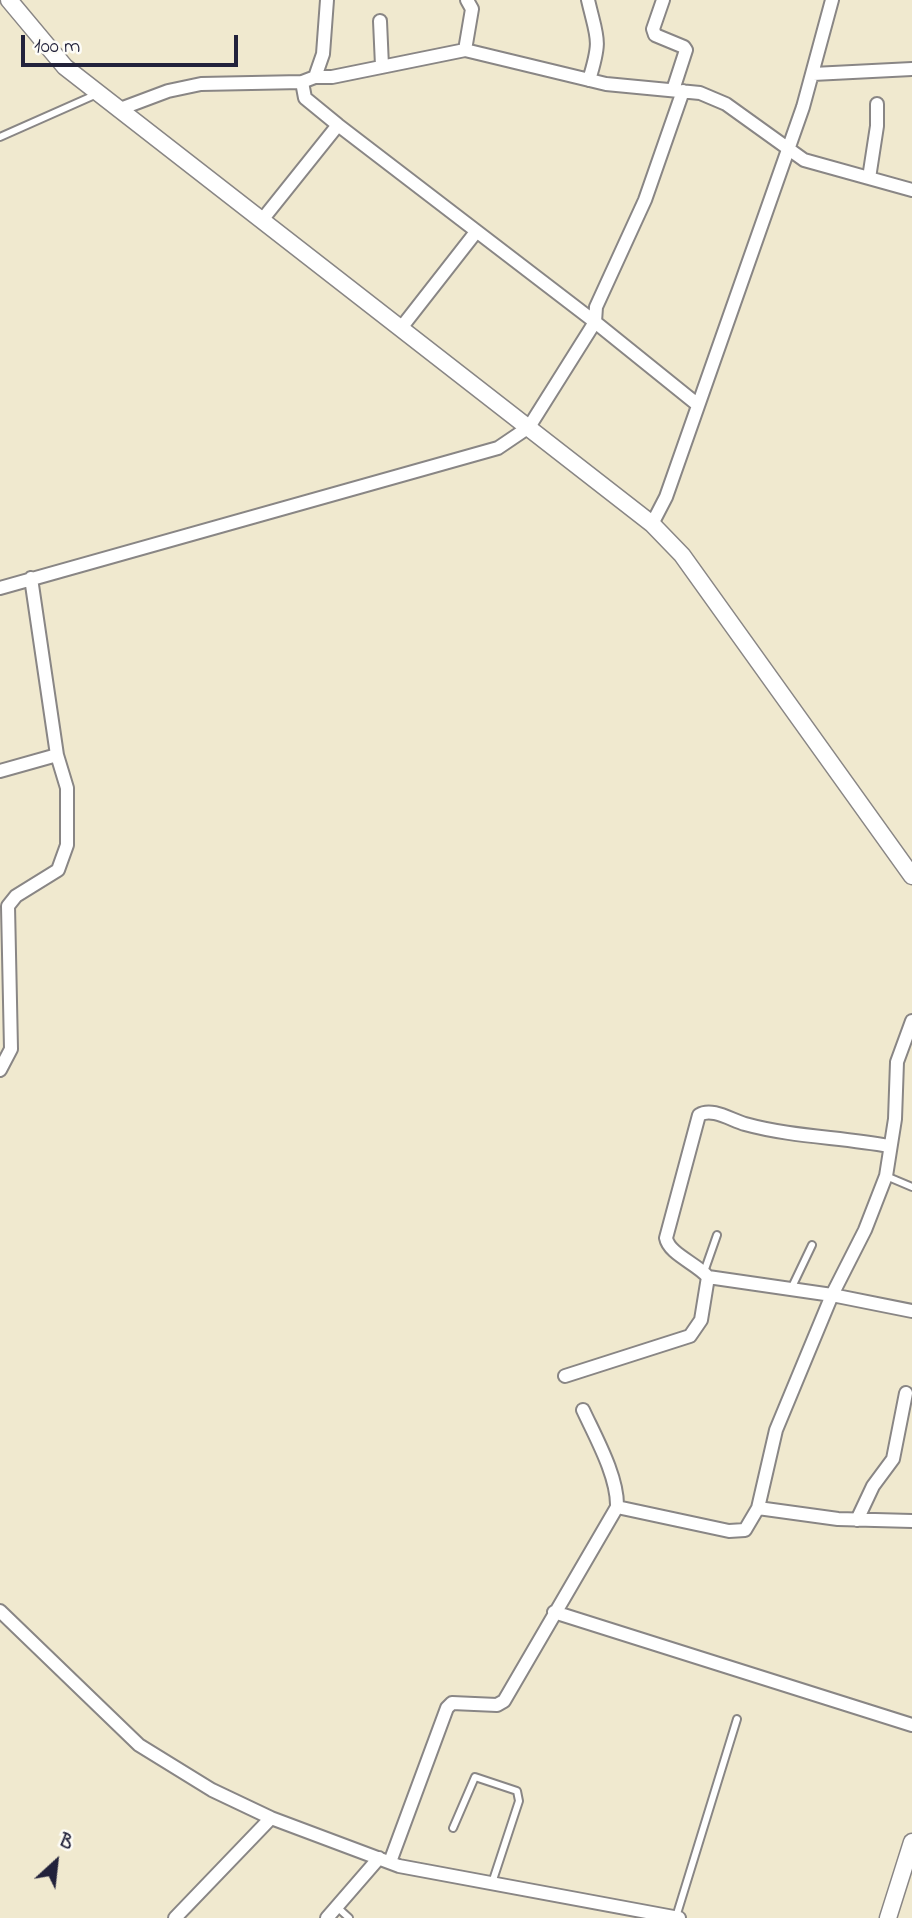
<!DOCTYPE html>
<style>
body{margin:0}
#map{position:relative;width:912px;height:1918px;overflow:hidden;background:#f0e9cf;font-family:"Indie Flower",sans-serif}
canvas{display:block}
.north{position:absolute;left:21px;top:1827px;width:70px;height:70px;-webkit-text-stroke:5px #fdfcf7;paint-order:stroke;rotate:27deg;font-size:19px;font-weight:700;line-height:28px;text-align:center;color:#22223b}
.north::after{content:'';display:block;margin:auto;width:24px;height:32px;background:#22223b;clip-path:polygon(50% 0,100% 100%,50% 72%,0 100%)}
.scale{position:absolute;left:21px;top:35px;width:217px;height:32px;box-sizing:border-box;border:4px solid #22223b;border-top:0;padding-left:9px;font-size:21px;line-height:24px;white-space:nowrap;color:#22223b;-webkit-text-stroke:5px #fdfcf7;paint-order:stroke}
</style>
<div id="map">
<canvas width="912" height="1918"></canvas>
<div class="north">B</div>
<div class="scale">100 m</div>
</div>
<script>
const g = document.querySelector('canvas').getContext('2d');
g.lineJoin = 'round';
function trace(path, color, width, dash) { g.strokeStyle = color; g.lineWidth = width; g.lineCap = dash ? 'butt' : 'round'; g.setLineDash(dash || []); g.stroke(path); }
const service = new Path2D(`
 M 0,137 L 97,94
 M 886,1176 L 912,1187
 M 704,1272 L 717,1235
 M 791,1289 L 812,1245
 M 453,1828 L 475,1777 L 517,1791 L 519,1801 L 492,1883
 M 337,1907 L 349,1918
 M 676,1917 L 737,1719`);
const minor = new Path2D(`
 M 588,0 C 597,39 602,38 589,80
 M 663,0 L 653,29 L 655,35 L 684,47 L 686,50 L 673,90
 M 380,21 L 382,66
 M 465,50 L 472,9 L 467,0
 M 813,74 L 912,69
 M 315,77 L 332,77 L 465,50 L 606,84 L 700,93 L 726,104 L 804,160 L 912,190
 M 302,82 L 305,98 L 338,125 L 595,322 L 698,405
 M 120,109 L 168,91 L 201,84 L 302,82 L 315,77 L 323,54 L 327,0
 M 869,178 L 877,126 L 877,104
 M 262,220 L 338,125
 M 401,328 L 476,232
 M 652,524 L 666,497 L 803,107 L 832,0
 M 0,588 L 498,448 L 529,427 L 595,322 L 596,307 L 645,200 L 683,91
 M 0,771 L 57,755
 M 0,1070 L 11,1049 L 8,906 L 16,896 L 58,870 L 67,845 L 67,788 L 57,755 L 31,578
 M 708,1277 C 696,1263 669,1254 666,1238 L 699,1115 C 712,1107 731,1120 745,1124 C 792,1137 841,1137 889,1146
 M 565,1376 L 690,1336 L 701,1320 L 708,1277 L 832,1295 L 865,1230 L 886,1176 L 895,1119 L 897,1062 L 912,1021
 M 583,1410 C 596,1438 618,1477 617,1507 L 729,1531 L 745,1530 L 758,1508 L 776,1430 L 832,1295 L 912,1311
 M 758,1508 L 838,1519 L 912,1521
 M 857,1520 L 873,1486 L 893,1459 L 906,1393
 M 0,1611 L 139,1745 L 212,1790 L 271,1818 L 399,1866 L 679,1918
 M 554,1612 L 912,1725
 M 390,1862 L 447,1708 L 452,1703 L 497,1705 L 504,1701 L 617,1507
 M 175,1918 L 271,1818
 M 327,1918 L 379,1858`);
const tertiary = new Path2D(`
 M 9,0 L 65,67 L 652,524 L 682,555 L 912,876
 M 888,1918 L 912,1842`);
trace(service, '#898685', 10);
trace(minor, '#898685', 16);
trace(tertiary, '#898685', 19);
trace(service, '#fff', 6);
trace(minor, '#fff', 12);
trace(tertiary, '#fff', 16);
</script>
